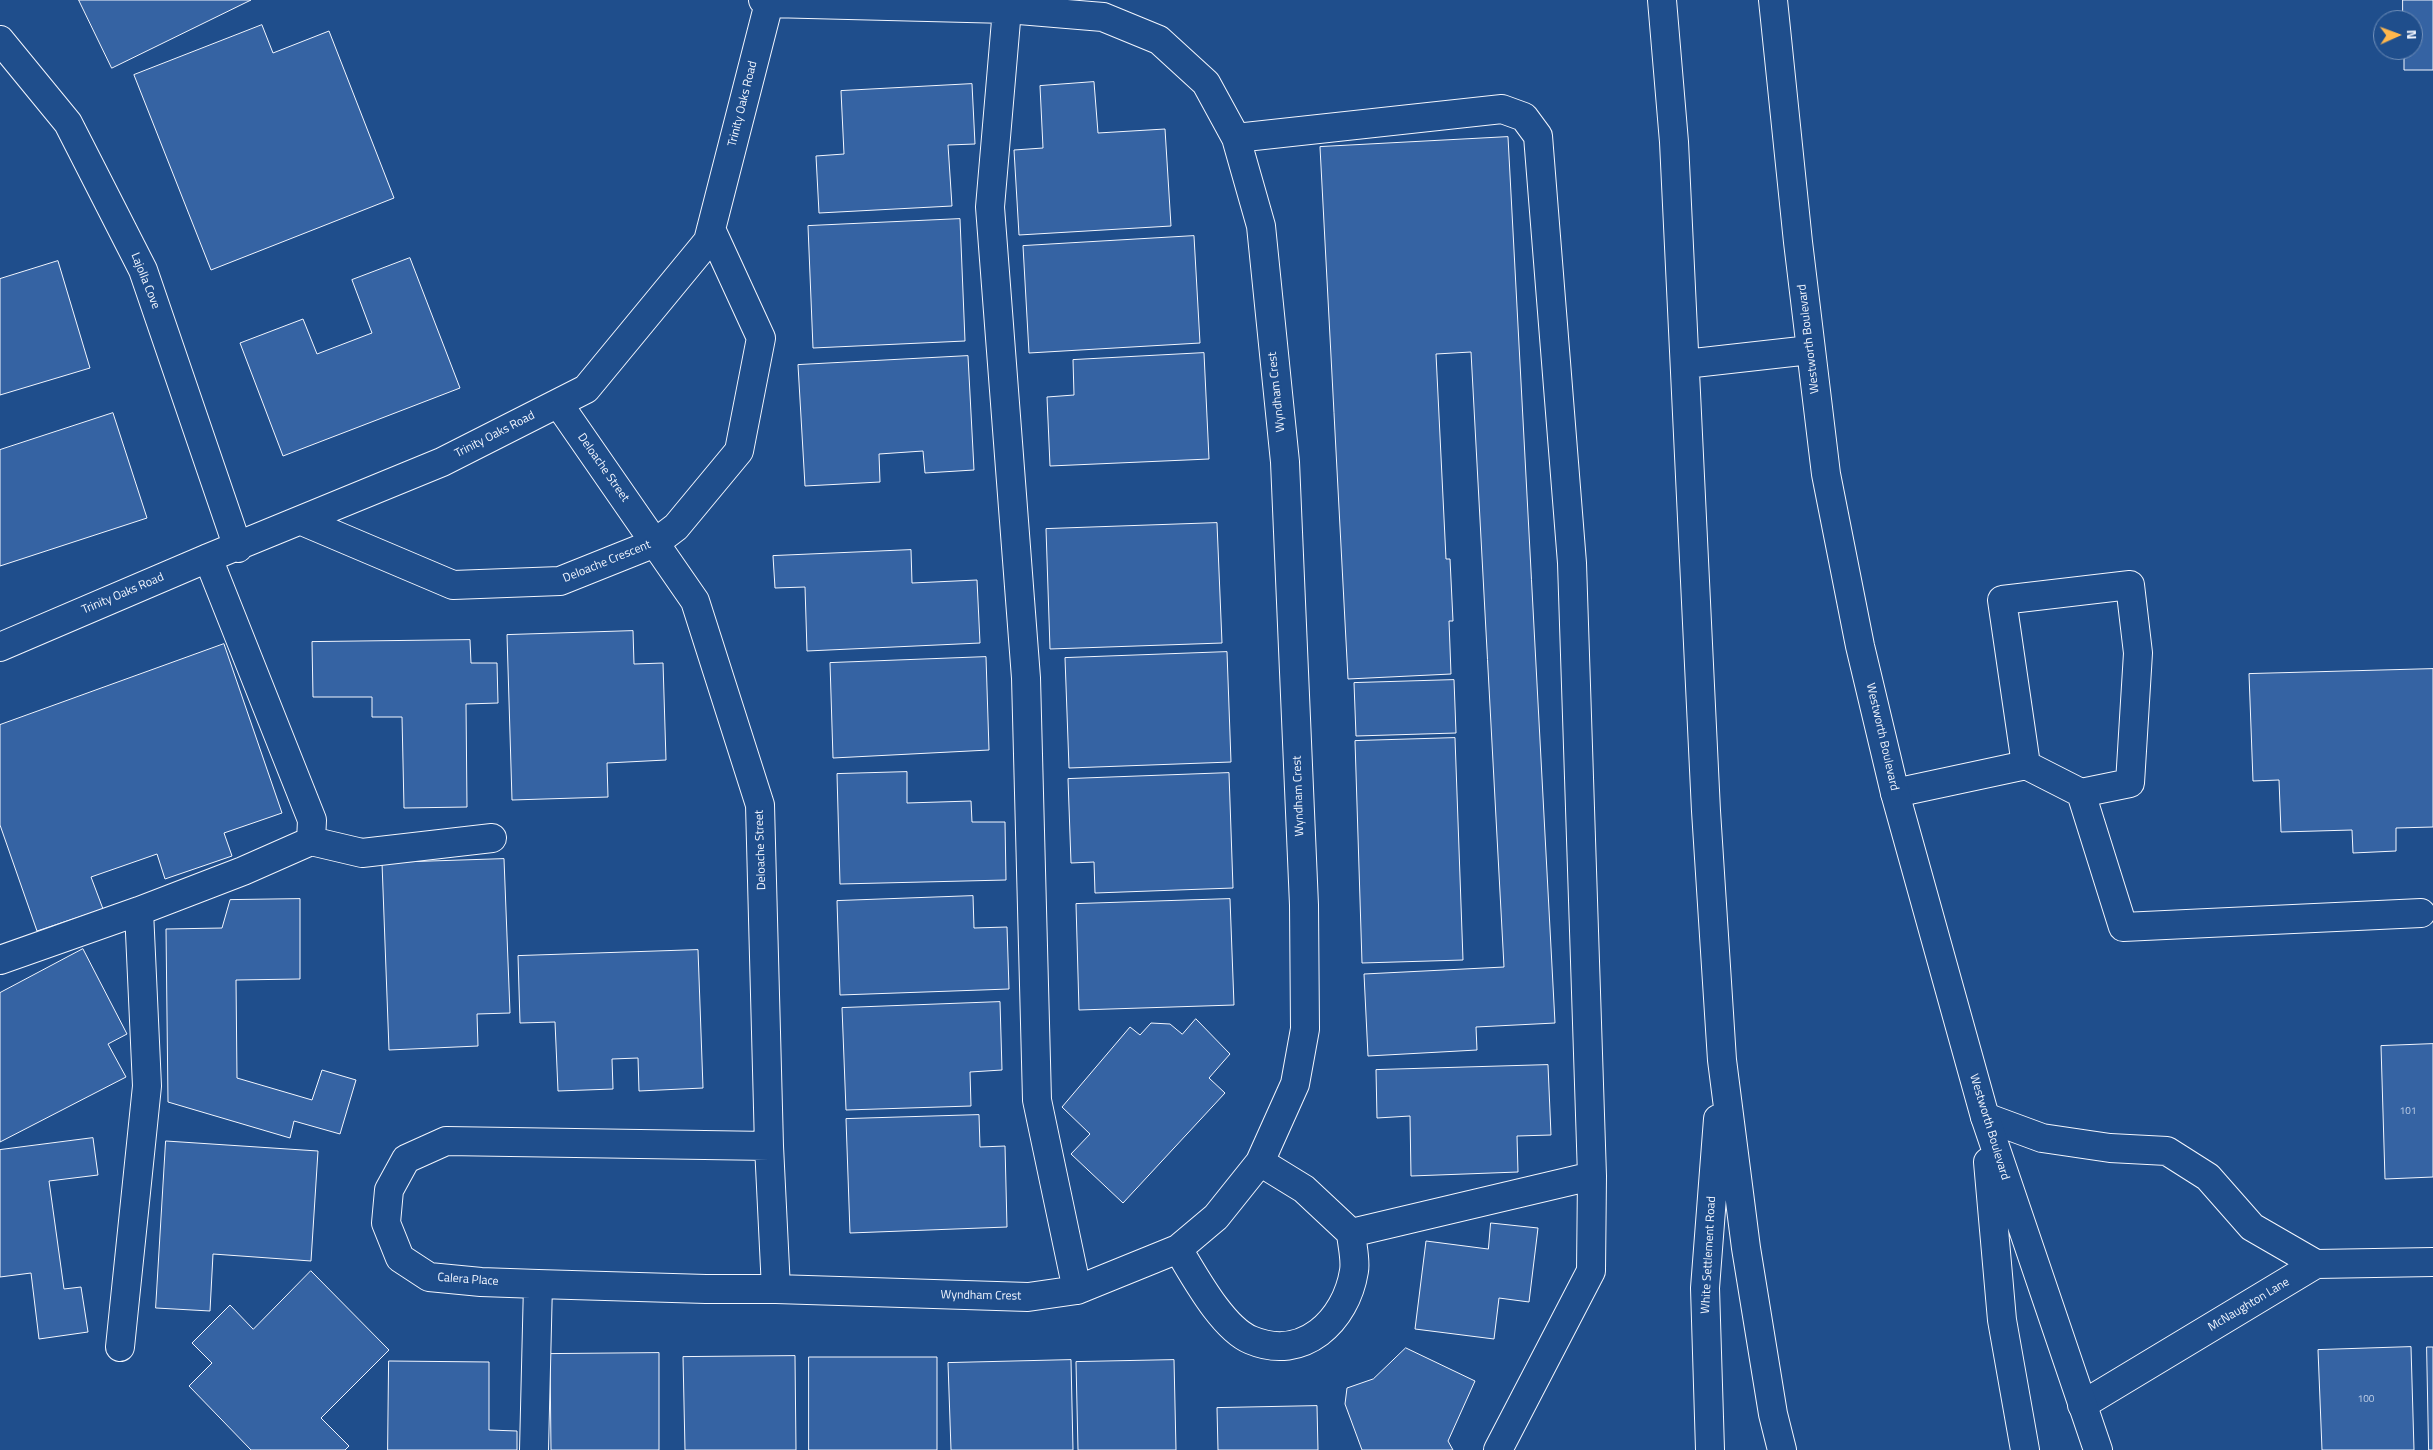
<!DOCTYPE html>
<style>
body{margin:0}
#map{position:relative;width:2433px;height:1450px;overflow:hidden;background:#1f4e8c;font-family:"Titillium Web",sans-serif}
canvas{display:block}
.north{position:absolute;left:2373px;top:10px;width:50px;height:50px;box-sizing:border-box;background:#1f4e8c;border:1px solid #7391ba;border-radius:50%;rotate:88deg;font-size:14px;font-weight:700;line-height:20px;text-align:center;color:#f2f6ff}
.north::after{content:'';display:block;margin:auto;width:18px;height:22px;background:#ffb74d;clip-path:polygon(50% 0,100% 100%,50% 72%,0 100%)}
</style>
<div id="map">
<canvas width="2433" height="1450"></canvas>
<div class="north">N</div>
</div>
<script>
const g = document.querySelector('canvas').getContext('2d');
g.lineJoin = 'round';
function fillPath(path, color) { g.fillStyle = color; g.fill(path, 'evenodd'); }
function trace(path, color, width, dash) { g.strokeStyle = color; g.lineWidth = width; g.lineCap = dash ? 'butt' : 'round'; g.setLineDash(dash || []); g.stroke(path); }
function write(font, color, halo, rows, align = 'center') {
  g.font = font + ' "Titillium Web",sans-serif'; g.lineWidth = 4; g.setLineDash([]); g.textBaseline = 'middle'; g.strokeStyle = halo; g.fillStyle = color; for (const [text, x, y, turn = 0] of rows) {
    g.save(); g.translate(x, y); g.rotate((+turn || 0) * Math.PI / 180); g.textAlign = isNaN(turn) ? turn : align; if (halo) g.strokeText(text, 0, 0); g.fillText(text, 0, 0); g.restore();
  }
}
const building = new Path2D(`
 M 79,0 L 251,0 L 112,68 Z
 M 2403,0 L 2433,0 L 2433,70 L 2404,70 L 2404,50 L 2413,50 L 2413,20 L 2403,20 Z
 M 262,25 L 273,53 L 329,31 L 394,198 L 211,270 L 134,75 Z
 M 1094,82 L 1098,133 L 1165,129 L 1171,226 L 1019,235 L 1014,150 L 1043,148 L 1040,86 Z
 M 972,84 L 975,144 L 948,145 L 952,206 L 819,213 L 816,156 L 844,154 L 841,91 Z
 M 1508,137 L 1555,1023 L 1476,1027 L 1477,1050 L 1368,1056 L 1364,974 L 1504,967 L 1471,352 L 1436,354 L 1446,559 L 1450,559 L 1453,621 L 1449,621 L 1451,674 L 1348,679 L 1320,147 Z
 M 960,219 L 965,341 L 813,348 L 808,226 Z
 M 1194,236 L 1200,343 L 1029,353 L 1023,246 Z
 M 410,258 L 460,388 L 283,456 L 240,343 L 303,319 L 317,354 L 372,333 L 352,280 Z
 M 58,261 L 90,368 L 0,395 L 0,279 Z
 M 1204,353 L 1209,459 L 1050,466 L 1047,397 L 1074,395 L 1073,360 Z
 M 968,356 L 974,470 L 925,473 L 923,451 L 879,454 L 880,482 L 805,486 L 798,365 Z
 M 113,413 L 147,518 L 0,566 L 0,450 Z
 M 1217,523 L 1222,643 L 1050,649 L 1046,529 Z
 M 911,550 L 912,583 L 977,580 L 980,643 L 807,651 L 805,587 L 775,588 L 773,556 Z
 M 633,631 L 634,664 L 663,663 L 666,760 L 607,763 L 608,797 L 512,800 L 507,635 Z
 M 470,640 L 471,663 L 497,663 L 498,703 L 466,704 L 467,807 L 404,808 L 402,717 L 372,717 L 372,697 L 313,697 L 312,642 Z
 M 224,644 L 282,813 L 224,833 L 232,856 L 165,879 L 157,854 L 91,877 L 103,909 L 37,931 L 0,825 L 0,725 Z
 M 1227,652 L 1231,762 L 1069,768 L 1065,658 Z
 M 986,657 L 989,750 L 833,758 L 830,663 Z
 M 2433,669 L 2433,827 L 2396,828 L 2396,851 L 2353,853 L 2352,830 L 2281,832 L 2279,780 L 2253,781 L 2249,674 Z
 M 1454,680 L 1456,733 L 1356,736 L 1354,683 Z
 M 1455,738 L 1463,960 L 1362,963 L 1355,741 Z
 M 907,772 L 907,803 L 971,801 L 972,822 L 1005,822 L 1006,880 L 840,884 L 837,774 Z
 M 1229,773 L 1233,888 L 1095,893 L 1094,862 L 1071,863 L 1068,779 Z
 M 504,859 L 510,1013 L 477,1014 L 478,1046 L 389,1050 L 382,863 Z
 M 973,896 L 974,928 L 1007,927 L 1009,989 L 840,995 L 837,901 Z
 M 300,899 L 300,979 L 236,980 L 237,1078 L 312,1100 L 322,1070 L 356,1080 L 340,1134 L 294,1121 L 290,1138 L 168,1102 L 166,929 L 222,928 L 230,900 Z
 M 1230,899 L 1234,1005 L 1079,1010 L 1076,904 Z
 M 83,949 L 127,1034 L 108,1044 L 126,1077 L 0,1142 L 0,993 Z
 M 698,950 L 703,1088 L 639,1091 L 638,1058 L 612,1059 L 613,1089 L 558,1091 L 555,1022 L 520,1023 L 518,956 Z
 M 1000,1002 L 1002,1070 L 970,1072 L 971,1106 L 846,1110 L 842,1008 Z
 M 1196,1019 L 1230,1054 L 1209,1078 L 1225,1093 L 1123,1203 L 1071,1154 L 1090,1134 L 1062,1107 L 1130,1027 L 1140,1035 L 1151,1023 L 1170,1024 L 1182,1034 Z
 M 2433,1044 L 2433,1177 L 2385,1179 L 2381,1046 Z
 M 1548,1065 L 1551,1135 L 1517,1136 L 1518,1172 L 1411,1176 L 1410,1116 L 1377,1118 L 1376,1070 Z
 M 979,1115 L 980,1147 L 1005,1146 L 1007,1227 L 850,1233 L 846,1119 Z
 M 93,1138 L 98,1175 L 49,1181 L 64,1289 L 81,1287 L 88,1332 L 39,1339 L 31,1273 L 0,1277 L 0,1150 Z
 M 166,1141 L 318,1151 L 311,1261 L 213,1254 L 210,1311 L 156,1308 Z
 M 1491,1223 L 1538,1228 L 1529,1302 L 1499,1298 L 1494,1339 L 1415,1329 L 1426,1241 L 1488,1249 Z
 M 311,1271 L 389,1350 L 321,1418 L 349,1446 L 345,1450 L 251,1450 L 189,1386 L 212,1363 L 192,1343 L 230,1305 L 253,1329 Z
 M 2411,1347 L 2414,1450 L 2322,1450 L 2318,1350 Z
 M 2427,1347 L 2433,1347 L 2433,1450 L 2429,1450 Z
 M 1406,1348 L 1475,1381 L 1448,1441 L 1453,1450 L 1362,1450 L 1345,1404 L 1347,1388 L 1373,1379 Z
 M 659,1353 L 659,1450 L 551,1450 L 550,1354 Z
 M 795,1356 L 796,1450 L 685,1450 L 683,1357 Z
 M 809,1357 L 937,1357 L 937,1450 L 809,1450 Z
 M 1071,1360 L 1073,1450 L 951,1450 L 948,1363 Z
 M 1174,1360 L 1176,1450 L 1078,1450 L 1076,1362 Z
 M 389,1361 L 489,1362 L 489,1430 L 517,1431 L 517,1450 L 388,1450 Z
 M 1317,1406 L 1318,1450 L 1218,1450 L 1217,1408 Z`);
fillPath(building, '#3563a3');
trace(building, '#f2f6ff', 1);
const minor = new Path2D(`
 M 763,0 L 769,3 L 1007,9 L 1103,17 L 1159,40 L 1206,83 L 1236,138 L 1261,226 L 1285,462 L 1304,905 L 1305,1029 L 1295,1084 L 1260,1162 L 1216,1217 L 1178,1249 L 1077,1290 L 1028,1297 L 776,1289 L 706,1289 L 538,1284 L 481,1282 L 429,1277 L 400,1258 L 386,1223 L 389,1190 L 406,1159 L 446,1141 L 769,1146
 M 1007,9 L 990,207 L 1026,678 L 1037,1100 L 1077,1290
 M 0,40 L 68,123 L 143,270 L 238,548
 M 1236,138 L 1502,109 L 1524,117 L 1538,136 L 1572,563 L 1592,1176 L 1591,1271 L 1498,1450
 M 558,403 L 695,601 L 760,805 L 769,1146 L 776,1289
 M 302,521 L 453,585 L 560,581 L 655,543 L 676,527 L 739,451 L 761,338 L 711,229
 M 208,558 L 312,820 L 311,841
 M 0,647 L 208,558 L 442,462 L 586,389 L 708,241 L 769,3
 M 2026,765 L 2002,600 L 2130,585 L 2138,653 L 2130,783 L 2081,793
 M 1895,793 L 2026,765 L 2081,793 L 2123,927 L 2421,913
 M 0,960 L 139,911 L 243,871 L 311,841 L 362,853 L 492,838
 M 1985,1117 L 2042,1138 L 2110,1148 L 2167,1151 L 2208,1177 L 2252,1227 L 2316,1264
 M 1351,1233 L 1592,1176
 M 1178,1249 C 1194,1275 1222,1328 1251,1340 C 1303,1362 1346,1321 1354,1271 C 1356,1260 1352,1245 1351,1233 L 1304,1189 L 1260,1162
 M 120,1347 L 147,1086 L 139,911
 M 2082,1405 L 2316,1264 L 2433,1262
 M 534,1450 L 538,1284`);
const major = new Path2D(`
 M 1662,0 L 1674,142 L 1706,811 L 1722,1060 L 1746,1248 L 1773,1414 L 1782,1450
 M 1773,0 L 1798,242 L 1826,474 L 1860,646 L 1895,793 L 1985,1117 L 2098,1450
 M 1685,364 L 1810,350
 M 1988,1162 L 2002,1320 L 2025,1450
 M 1710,1450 L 1705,1288 L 1718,1119`);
trace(minor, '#f2f6ff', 30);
trace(major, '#f2f6ff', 30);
trace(minor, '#1f4e8c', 28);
trace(major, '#1f4e8c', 28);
write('10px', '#c3d1e8', null, [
 ["101",2408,1112],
 ["100",2366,1400]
]);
write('12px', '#f2f6ff', '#1f4e8c', [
 ["Trinity Oaks Road",743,104,-76],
 ["Lajolla Cove",145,281,68],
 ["Westworth Boulevard",1809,339,-97],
 ["Wyndham Crest",1277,392,-96],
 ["Trinity Oaks Road",495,435,-27],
 ["Deloache Street",603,468,55],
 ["Deloache Crescent",607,562,-22],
 ["Trinity Oaks Road",123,594,-23],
 ["Westworth Boulevard",1882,737,77],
 ["Wyndham Crest",1299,796,-92],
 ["Deloache Street",761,850,-92],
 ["Westworth Boulevard",1989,1127,73],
 ["White Settlement Road",1709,1255,-87],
 ["Calera Place",468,1280,4],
 ["Wyndham Crest",981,1296,1],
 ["McNaughton Lane",2249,1305,-31]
]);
</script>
